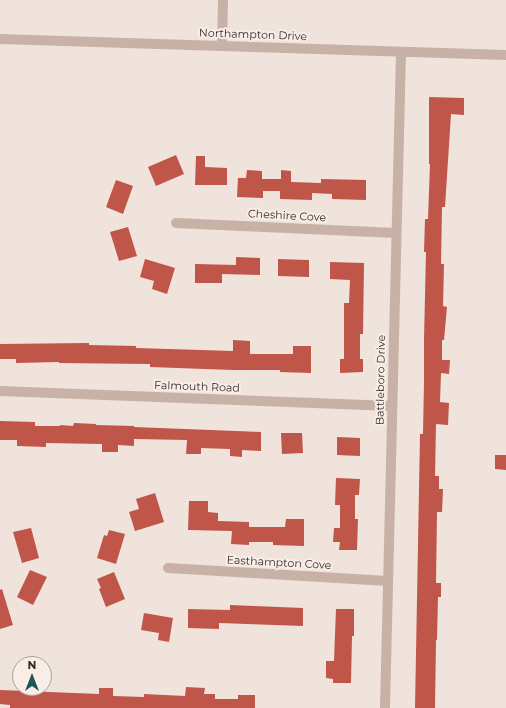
<!DOCTYPE html>
<style>
body{margin:0}
#map{position:relative;width:506px;height:708px;overflow:hidden;background:#f0e3db;font-family:Montserrat,sans-serif}
canvas{display:block}
.north{position:absolute;left:12px;top:656px;width:40px;height:40px;box-sizing:border-box;background:#f8eee7;border:1px solid #aaa09a;border-radius:50%;rotate:0deg;font-size:11px;font-weight:700;line-height:16px;text-align:center;color:#352a27}
.north::after{content:'';display:block;margin:auto;width:14px;height:18px;background:#1f5450;clip-path:polygon(50% 0,100% 100%,50% 72%,0 100%)}
</style>
<div id="map">
<canvas width="506" height="708"></canvas>
<div class="north">N</div>
</div>
<script>
const g = document.querySelector('canvas').getContext('2d');
g.lineJoin = 'round';
function fillPath(path, color) { g.fillStyle = color; g.fill(path, 'evenodd'); }
function trace(path, color, width, dash) { g.strokeStyle = color; g.lineWidth = width; g.lineCap = dash ? 'butt' : 'round'; g.setLineDash(dash || []); g.stroke(path); }
function write(font, color, halo, rows, align = 'center') {
  g.font = font + ' Montserrat,sans-serif'; g.lineWidth = 4; g.setLineDash([]); g.textBaseline = 'middle'; g.strokeStyle = halo; g.fillStyle = color; for (const [text, x, y, turn = 0] of rows) {
    g.save(); g.translate(x, y); g.rotate((+turn || 0) * Math.PI / 180); g.textAlign = isNaN(turn) ? turn : align; if (halo) g.strokeText(text, 0, 0); g.fillText(text, 0, 0); g.restore();
  }
}
fillPath(new Path2D(`
 M 429,97 L 464,98 L 464,115 L 451,114 L 445,207 L 442,207 L 441,264 L 444,264 L 443,306 L 447,307 L 444,340 L 442,340 L 442,360 L 450,360 L 449,374 L 441,373 L 440,402 L 449,403 L 448,425 L 436,424 L 435,476 L 439,476 L 439,489 L 443,489 L 442,512 L 437,512 L 436,583 L 441,583 L 441,597 L 438,597 L 437,640 L 436,640 L 435,708 L 415,708 L 420,434 L 423,434 L 424,382 L 424,339 L 426,252 L 424,252 L 425,219 L 428,219 L 430,164 L 429,164 Z
 M 176,155 L 184,174 L 156,186 L 148,167 Z
 M 196,156 L 205,156 L 205,167 L 227,168 L 227,185 L 195,185 Z
 M 247,170 L 262,171 L 262,179 L 281,179 L 281,170 L 291,171 L 291,182 L 321,183 L 321,179 L 366,180 L 366,200 L 332,199 L 332,194 L 312,193 L 312,200 L 280,199 L 280,191 L 263,191 L 263,198 L 237,197 L 238,178 L 246,178 Z
 M 116,180 L 133,186 L 123,214 L 106,207 Z
 M 128,227 L 137,256 L 119,261 L 110,232 Z
 M 236,257 L 260,258 L 260,275 L 222,274 L 222,283 L 195,283 L 195,264 L 236,265 Z
 M 145,259 L 175,268 L 167,294 L 152,289 L 154,281 L 140,277 Z
 M 278,259 L 309,260 L 309,277 L 278,276 Z
 M 330,262 L 364,263 L 363,334 L 360,334 L 360,359 L 363,359 L 363,372 L 340,373 L 340,359 L 344,359 L 344,303 L 349,303 L 350,280 L 330,279 Z
 M 233,340 L 250,341 L 250,354 L 293,354 L 293,346 L 311,346 L 311,373 L 280,372 L 280,370 L 233,370 L 150,367 L 150,364 L 59,363 L 59,362 L 16,363 L 16,359 L 0,359 L 0,344 L 89,343 L 89,345 L 136,346 L 136,348 L 233,351 Z
 M 0,421 L 35,422 L 35,426 L 60,426 L 60,425 L 73,426 L 74,423 L 96,424 L 96,425 L 134,426 L 134,427 L 261,432 L 261,451 L 242,450 L 242,457 L 230,456 L 230,449 L 201,448 L 201,454 L 186,454 L 187,440 L 134,439 L 134,446 L 118,445 L 118,452 L 102,452 L 102,444 L 46,443 L 46,447 L 17,446 L 17,440 L 0,440 Z
 M 281,433 L 302,433 L 303,453 L 282,454 Z
 M 337,437 L 360,438 L 360,456 L 337,455 Z
 M 495,455 L 506,455 L 506,470 L 495,469 Z
 M 336,478 L 360,479 L 359,495 L 355,495 L 355,519 L 358,519 L 357,550 L 339,550 L 340,542 L 333,542 L 334,528 L 340,528 L 340,505 L 335,505 Z
 M 155,493 L 164,522 L 135,531 L 129,512 L 139,509 L 136,499 Z
 M 189,501 L 208,501 L 208,512 L 218,513 L 218,521 L 249,522 L 249,527 L 285,527 L 286,519 L 304,519 L 304,546 L 273,545 L 273,542 L 249,542 L 249,545 L 231,544 L 232,531 L 188,530 Z
 M 31,528 L 39,558 L 22,563 L 13,532 Z
 M 109,530 L 125,534 L 116,564 L 97,558 L 104,535 L 107,536 Z
 M 30,570 L 47,577 L 33,605 L 17,597 Z
 M 114,572 L 125,599 L 106,607 L 99,589 L 101,588 L 97,579 Z
 M 2,589 L 13,625 L 0,629 L 0,590 Z
 M 230,605 L 303,608 L 303,626 L 219,623 L 219,629 L 188,628 L 188,609 L 230,610 Z
 M 336,609 L 354,609 L 354,636 L 352,636 L 351,683 L 333,683 L 333,679 L 326,678 L 326,661 L 334,661 Z
 M 144,613 L 173,618 L 169,642 L 158,640 L 159,633 L 141,630 Z
 M 186,687 L 205,688 L 204,694 L 215,694 L 215,699 L 238,699 L 238,695 L 255,695 L 255,708 L 10,708 L 10,705 L 0,704 L 0,690 L 99,694 L 99,688 L 113,688 L 113,696 L 144,697 L 144,694 L 185,696 Z`), '#c05549');
trace(new Path2D(`
 M 0,39 L 506,55
 M 222,46 L 223,0
 M 176,223 L 396,233
 M 0,391 L 392,406
 M 168,568 L 388,581
 M 385,708 L 401,52`), '#c8b2a7', 10);
write('11px', '#352a27', '#f8eee7', [
 ["Northampton Drive",253,35,2],
 ["Cheshire Cove",287,216,3],
 ["Battleboro Drive",381,380,-89],
 ["Falmouth Road",197,387,2],
 ["Easthampton Cove",279,563,3]
]);
</script>
